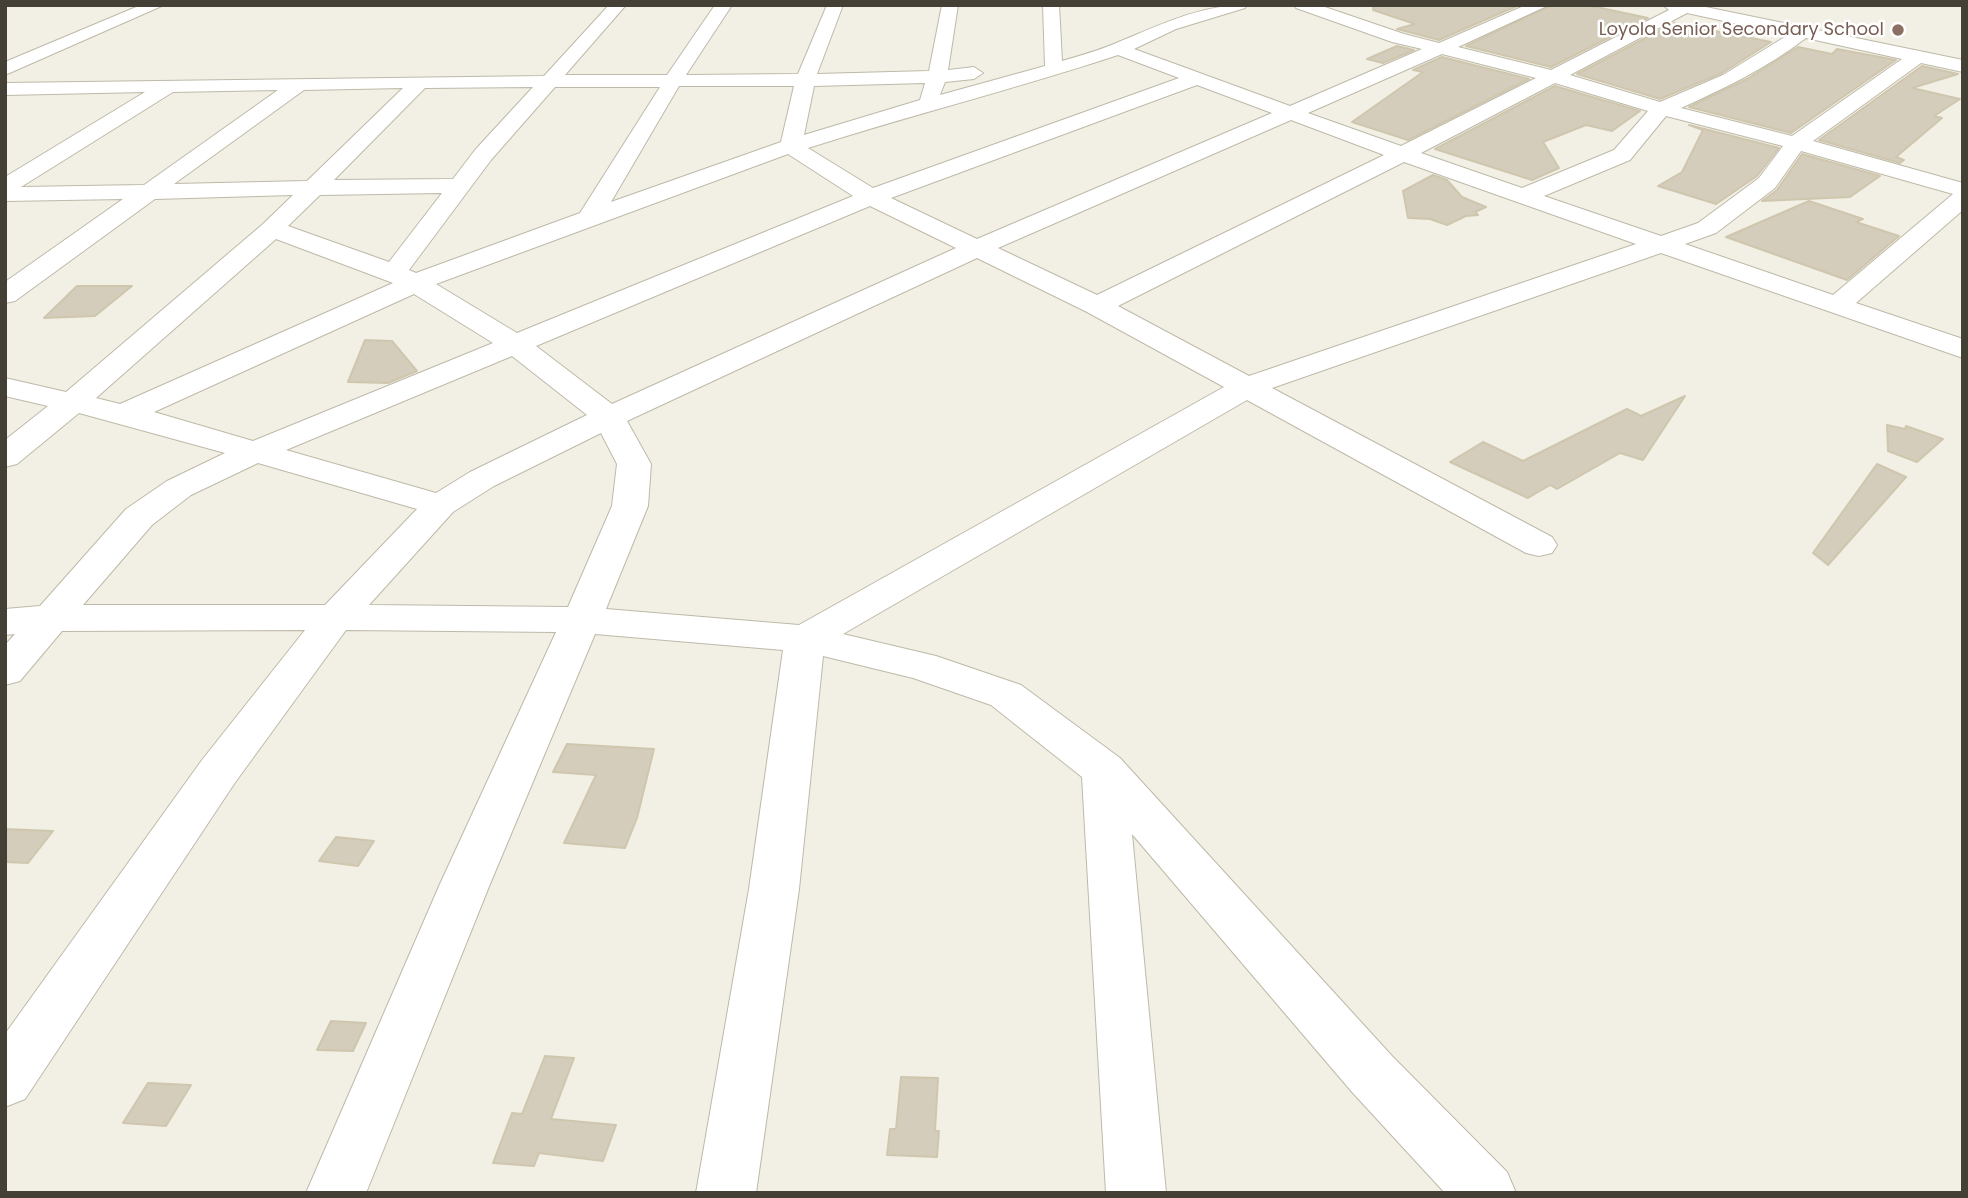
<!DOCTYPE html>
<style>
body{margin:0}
#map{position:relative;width:1968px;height:1198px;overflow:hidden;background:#f2f0e5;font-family:Poppins,sans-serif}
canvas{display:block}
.frame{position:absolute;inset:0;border:7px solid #454035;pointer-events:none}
</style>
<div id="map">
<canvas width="1968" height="1198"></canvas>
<div class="frame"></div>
</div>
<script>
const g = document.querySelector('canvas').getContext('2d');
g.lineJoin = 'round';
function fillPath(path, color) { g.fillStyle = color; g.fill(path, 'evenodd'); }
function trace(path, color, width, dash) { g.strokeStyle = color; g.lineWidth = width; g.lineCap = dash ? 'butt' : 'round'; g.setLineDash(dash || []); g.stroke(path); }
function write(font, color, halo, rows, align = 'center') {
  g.font = font + ' Poppins,sans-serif'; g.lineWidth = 5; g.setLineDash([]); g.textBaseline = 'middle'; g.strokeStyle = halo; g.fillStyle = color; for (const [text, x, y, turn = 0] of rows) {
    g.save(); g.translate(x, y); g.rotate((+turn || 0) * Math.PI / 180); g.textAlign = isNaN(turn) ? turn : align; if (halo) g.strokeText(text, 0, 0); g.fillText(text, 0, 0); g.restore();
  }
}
const building = new Path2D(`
 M 1374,5 L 1519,5 L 1439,40 L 1397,29 L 1415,24 L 1373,10 Z
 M 1551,5 L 1587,5 L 1648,18 L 1551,67 L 1466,46 Z
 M 1674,23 L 1771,42 L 1722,73 L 1660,99 L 1577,74 Z
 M 1397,46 L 1414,50 L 1383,63 L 1367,59 Z
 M 1798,47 L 1832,54 L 1837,49 L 1896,60 L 1791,133 L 1689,107 L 1747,79 Z
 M 1442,57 L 1529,79 L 1408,140 L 1352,122 L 1423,72 L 1413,70 Z
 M 1922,66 L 1958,74 L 1912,88 L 1960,99 L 1934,116 L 1942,118 L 1896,157 L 1904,160 L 1900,163 L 1819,140 Z
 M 1555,86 L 1640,111 L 1612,131 L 1586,125 L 1543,142 L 1559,168 L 1532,180 L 1435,149 Z
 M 1689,125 L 1779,148 L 1757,176 L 1716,204 L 1658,186 L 1682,172 L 1703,130 Z
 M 1802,154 L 1880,176 L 1850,197 L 1762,201 L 1777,190 Z
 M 1433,175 L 1447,180 L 1462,197 L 1486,207 L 1475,212 L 1478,215 L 1466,216 L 1447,225 L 1430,219 L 1408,218 L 1403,191 Z
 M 1809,201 L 1863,219 L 1856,222 L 1899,236 L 1847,280 L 1726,237 Z
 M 77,286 L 132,286 L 95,316 L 44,318 Z
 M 365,340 L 392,341 L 417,371 L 388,383 L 348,382 Z
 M 1685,396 L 1643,460 L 1620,453 L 1557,489 L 1550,485 L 1528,498 L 1450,462 L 1483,442 L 1523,461 L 1627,409 L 1641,416 Z
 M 1887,425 L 1905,429 L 1906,426 L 1943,439 L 1917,462 L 1888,451 Z
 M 1877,464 L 1906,477 L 1828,565 L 1813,553 Z
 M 567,744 L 654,749 L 637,818 L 625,848 L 564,843 L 596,775 L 553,772 Z
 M 5,829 L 53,831 L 28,863 L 5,862 Z
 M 336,837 L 374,841 L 358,866 L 319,861 Z
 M 331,1021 L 366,1023 L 353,1051 L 317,1050 Z
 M 545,1056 L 574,1058 L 551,1119 L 616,1125 L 603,1161 L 539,1153 L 534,1166 L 493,1163 L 512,1113 L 522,1114 Z
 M 901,1077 L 938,1078 L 935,1131 L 939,1131 L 937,1157 L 887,1155 L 890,1129 L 896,1129 Z
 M 148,1083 L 191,1085 L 166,1126 L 123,1123 Z`);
fillPath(building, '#d4cdbb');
trace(building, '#cfc6ae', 2);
const minor = new Path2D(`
 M 141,5 L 164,5 L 5,75 L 5,62 Z
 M 609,5 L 626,5 L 565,75 L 667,75 L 715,5 L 732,5 L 686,75 L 798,74 L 827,5 L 843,5 L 817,74 L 929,71 L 942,5 L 958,5 L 948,70 L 974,67 L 983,73 L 974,79 L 945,82 L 940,95 L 1045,66 L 1043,5 L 1059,5 L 1062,61 C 1079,56 1097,51 1114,44 C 1158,26 1198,5 1247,5 L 1245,8 L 1176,29 L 1134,49 L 1290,106 L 1422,49 L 1392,42 L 1296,8 L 1294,5 L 1319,5 L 1404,34 L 1439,43 L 1526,5 L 1549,5 L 1458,47 L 1551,70 L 1669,10 L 1663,5 L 1696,5 L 1963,60 L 1963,72 L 1921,63 L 1813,141 L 1963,183 L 1963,210 L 1856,303 L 1963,339 L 1963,358 L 1661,253 L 1272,388 L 1552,537 L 1557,545 L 1552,553 L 1539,556 L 1526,553 L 1247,400 L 843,634 L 936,656 L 1021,685 L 1120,758 L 1392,1056 L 1507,1172 L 1516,1193 L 1445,1193 L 1352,1092 L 1132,834 L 1166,1193 L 1106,1193 L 1082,777 L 991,705 L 913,678 L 823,656 L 799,889 L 756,1193 L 696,1193 L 749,889 L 783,650 L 595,634 L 490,884 L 366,1193 L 306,1193 L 440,884 L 556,632 L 346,630 L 234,784 L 25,1099 L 5,1107 L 5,1034 L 202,760 L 305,630 L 62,631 L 20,681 L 5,685 L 5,645 L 15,634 L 5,635 L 5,609 L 40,606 L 126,509 L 167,481 L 225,453 L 79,413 L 17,464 L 5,467 L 5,440 L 48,406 L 5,396 L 5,378 L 66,392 L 263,224 L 293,195 L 155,199 L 15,301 L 5,303 L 5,282 L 123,199 L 5,201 L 5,177 L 145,92 L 5,95 L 5,83 L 544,76 ZM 1687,13 L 1788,35 L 1723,75 L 1660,102 L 1570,75 ZM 1806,38 L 1902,59 L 1792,136 L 1681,108 C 1725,88 1767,68 1806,38 ZM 1442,54 L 1536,78 L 1401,146 L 1308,113 ZM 1118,55 L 1179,78 L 873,188 L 808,148 C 911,115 1015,89 1118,55 ZM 925,83 L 920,100 L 804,135 L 814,86 ZM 1555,83 L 1648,111 L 1614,150 L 1522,188 L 1421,153 ZM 1197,85 L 1272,113 L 977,239 L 891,198 ZM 679,86 L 794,86 L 781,142 L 611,202 ZM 533,87 L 475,150 L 453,179 L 334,180 L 425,88 ZM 555,87 L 660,87 L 580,213 L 416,273 L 409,270 L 491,160 ZM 403,88 L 307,181 L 174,184 L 304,90 ZM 278,90 L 144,185 L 21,187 L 173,92 ZM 1666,116 L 1783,146 L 1759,178 L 1698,223 L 1661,236 L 1544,196 L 1630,160 ZM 1291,120 L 1384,155 L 1097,295 L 998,248 ZM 1801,151 L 1953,194 L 1833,295 L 1685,244 L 1716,233 L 1775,188 ZM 788,154 L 853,196 L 517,333 L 436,284 ZM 1404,162 L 1636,244 L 1249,376 L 1118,306 ZM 442,193 L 389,262 L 288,226 L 320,195 ZM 870,206 L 956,248 L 612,404 L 536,346 ZM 276,239 L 393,283 L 120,404 L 96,398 ZM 977,258 L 1087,312 L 1224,387 L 799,625 L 606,609 L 648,506 L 651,464 L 627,421 ZM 414,294 L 493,343 L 253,441 L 154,412 ZM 512,356 L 587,415 L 470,472 L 436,493 L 286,450 ZM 601,433 L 617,464 L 612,506 L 568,607 L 369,605 L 453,512 L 494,486 ZM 258,463 L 417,509 L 325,605 L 83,605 L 152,525 L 191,495 Z`);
trace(minor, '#beb9a8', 2);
fillPath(minor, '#fff');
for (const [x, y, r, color] of [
 [1898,30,7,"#8d6e63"]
]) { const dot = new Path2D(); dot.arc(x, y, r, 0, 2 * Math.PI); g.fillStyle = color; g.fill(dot); trace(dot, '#fff', 2.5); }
write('18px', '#785e54', '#fff', [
 ["Loyola Senior Secondary School",1884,30]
], 'right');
</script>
